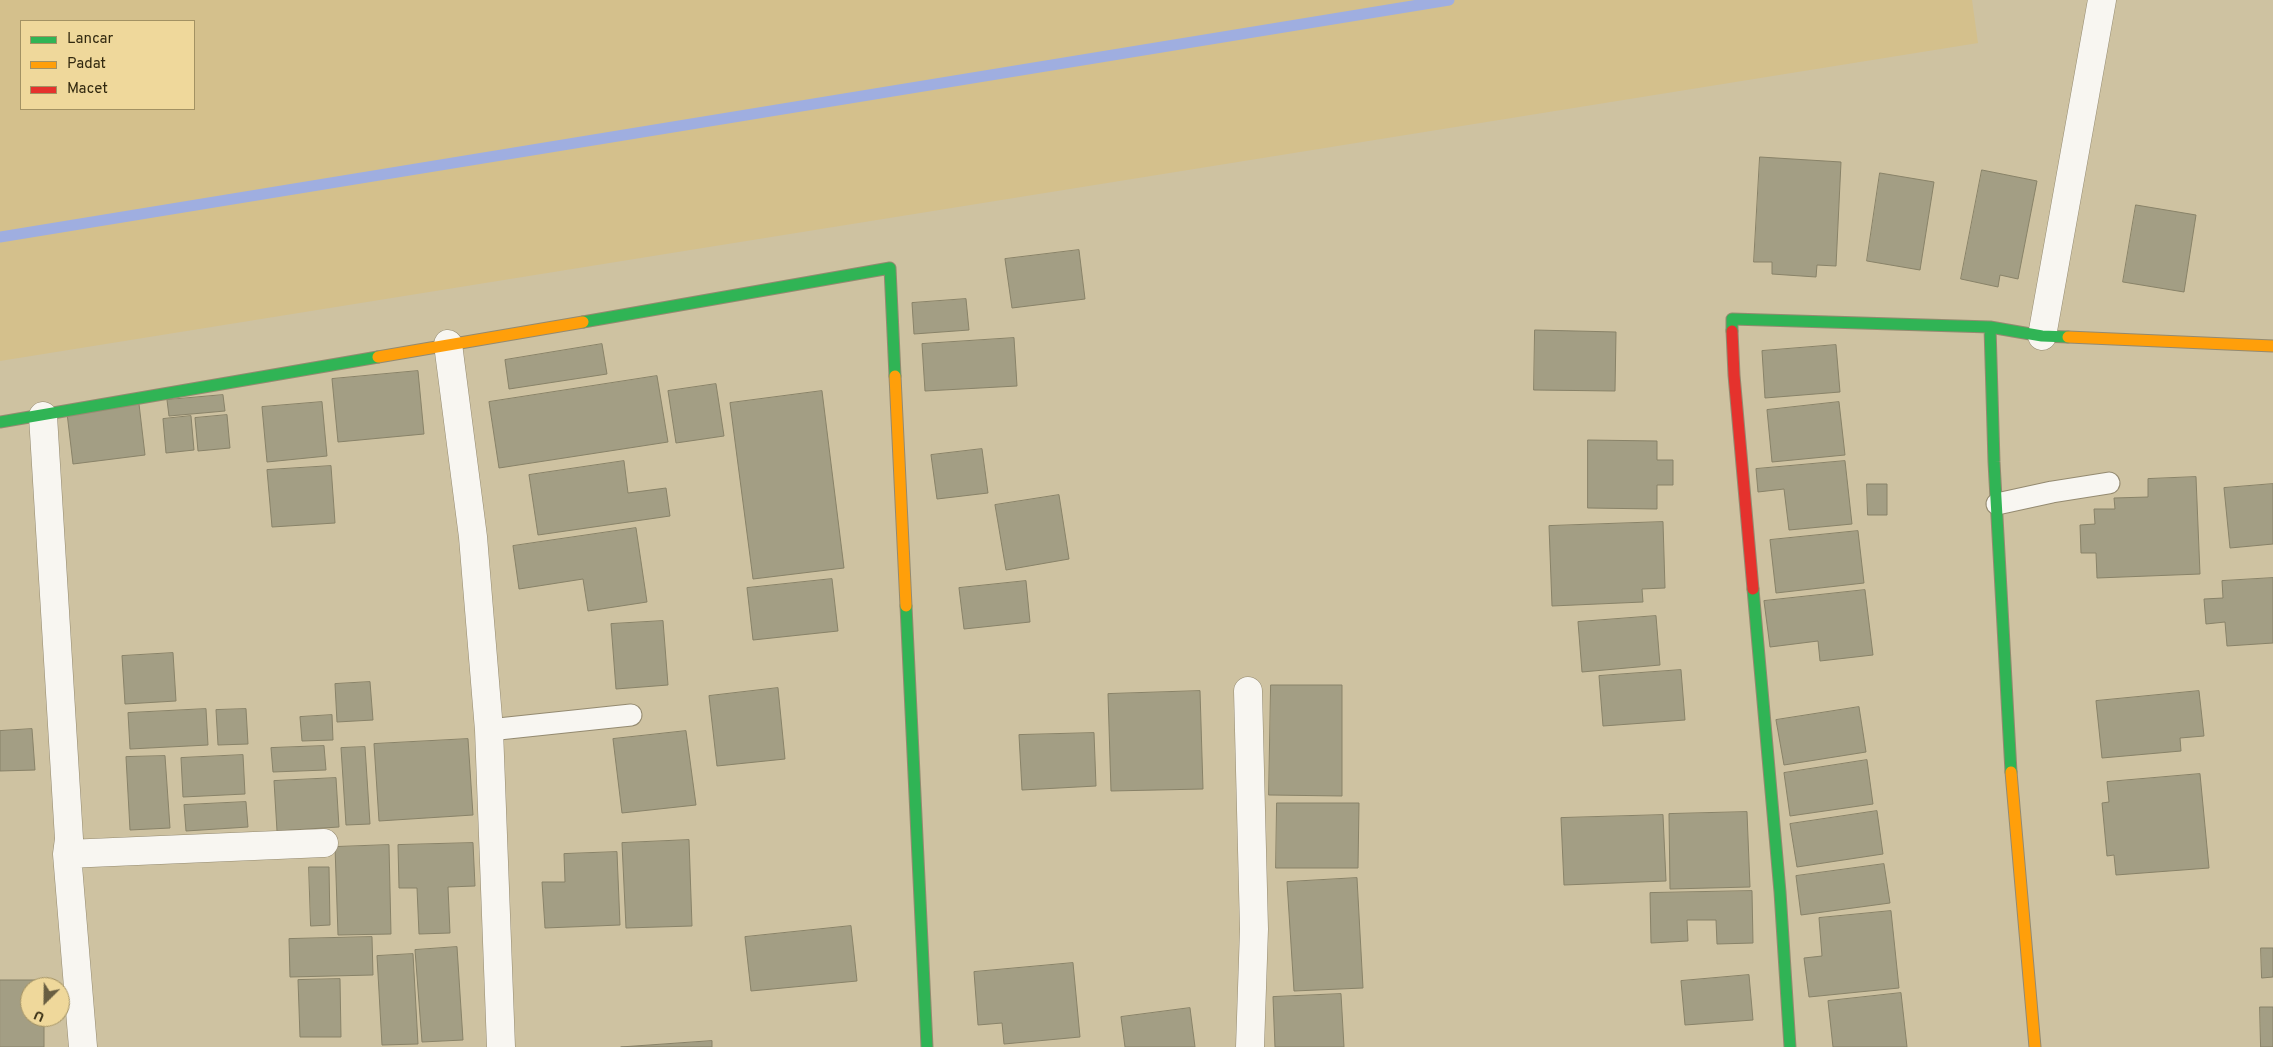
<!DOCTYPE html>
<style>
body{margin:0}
#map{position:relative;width:2273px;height:1047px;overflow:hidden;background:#cec2a1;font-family:Overpass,sans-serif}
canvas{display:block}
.legend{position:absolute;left:20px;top:20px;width:175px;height:90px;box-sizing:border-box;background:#efd89b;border:1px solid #a39263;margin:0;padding:6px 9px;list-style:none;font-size:15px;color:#31280f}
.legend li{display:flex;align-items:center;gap:10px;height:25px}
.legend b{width:25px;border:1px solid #a39263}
.north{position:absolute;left:20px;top:977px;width:50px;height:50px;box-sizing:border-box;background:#efd89b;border:1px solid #a39263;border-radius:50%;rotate:203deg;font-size:14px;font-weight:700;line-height:20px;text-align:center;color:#31280f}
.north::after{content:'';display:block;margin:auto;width:18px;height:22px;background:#685e42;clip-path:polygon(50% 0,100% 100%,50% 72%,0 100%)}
</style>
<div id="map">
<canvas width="2273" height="1047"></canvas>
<ul class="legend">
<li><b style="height:6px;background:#30b455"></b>Lancar</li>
<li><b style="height:6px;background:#ff9f0a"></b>Padat</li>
<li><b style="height:6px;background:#e5322d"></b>Macet</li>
</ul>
<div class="north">U</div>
</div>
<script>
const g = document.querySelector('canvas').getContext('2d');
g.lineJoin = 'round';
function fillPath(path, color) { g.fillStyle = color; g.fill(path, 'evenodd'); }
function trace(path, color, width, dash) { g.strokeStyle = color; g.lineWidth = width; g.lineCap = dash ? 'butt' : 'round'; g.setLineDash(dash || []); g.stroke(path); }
fillPath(new Path2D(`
 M 0,0 L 1972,0 L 1978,43 L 0,361 ZM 21,21 L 194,21 L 194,109 L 21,109 Z`), '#d4c08c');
trace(new Path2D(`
 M 0,237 L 1449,0`), '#9faee0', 11);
const building = new Path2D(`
 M 1760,157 L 1841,162 L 1836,266 L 1817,265 L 1816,277 L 1772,274 L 1772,262 L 1754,262 Z
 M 1982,170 L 2037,181 L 2018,279 L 2000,275 L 1998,287 L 1961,279 Z
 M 1880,173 L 1934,182 L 1920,270 L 1867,261 Z
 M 2136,205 L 2196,215 L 2184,292 L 2123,282 Z
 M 1079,250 L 1085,299 L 1012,308 L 1005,259 Z
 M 966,299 L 969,330 L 914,334 L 912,303 Z
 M 1535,330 L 1616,332 L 1615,391 L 1534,390 Z
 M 1014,338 L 1017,386 L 925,391 L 922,344 Z
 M 602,344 L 607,374 L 509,389 L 505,360 Z
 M 1836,345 L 1840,392 L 1765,398 L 1762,351 Z
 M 418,371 L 424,434 L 338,442 L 332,379 Z
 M 657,376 L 668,442 L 499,468 L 489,402 Z
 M 716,384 L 724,436 L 676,443 L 668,391 Z
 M 822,391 L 844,568 L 753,579 L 730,403 Z
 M 223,395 L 225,411 L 169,416 L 167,400 Z
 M 322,402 L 327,456 L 267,462 L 262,407 Z
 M 1839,402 L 1845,455 L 1772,462 L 1767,410 Z
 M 139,404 L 145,455 L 73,464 L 67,413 Z
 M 227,415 L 230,448 L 198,451 L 195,418 Z
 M 191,416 L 194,450 L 166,453 L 163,419 Z
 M 1588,440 L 1657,441 L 1657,460 L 1673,460 L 1673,485 L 1657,485 L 1657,509 L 1588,508 Z
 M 982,449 L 988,493 L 937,499 L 931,455 Z
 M 624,461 L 628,493 L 666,488 L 670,516 L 538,535 L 529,475 Z
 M 1845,461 L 1852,524 L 1789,530 L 1784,489 L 1758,492 L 1756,469 Z
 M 331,466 L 335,523 L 272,527 L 267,470 Z
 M 2196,477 L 2200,574 L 2097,578 L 2096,553 L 2081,553 L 2080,525 L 2095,524 L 2094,509 L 2115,509 L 2114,498 L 2148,497 L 2148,479 Z
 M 1867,484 L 1887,484 L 1887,515 L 1868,515 Z
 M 2273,484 L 2273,544 L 2230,548 L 2224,488 Z
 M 1059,495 L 1069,559 L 1006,570 L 995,505 Z
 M 1663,522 L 1665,588 L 1642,589 L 1643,602 L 1552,606 L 1549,526 Z
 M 636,528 L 647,602 L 588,611 L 583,579 L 519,589 L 513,546 Z
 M 1858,531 L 1864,583 L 1776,593 L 1770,540 Z
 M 2273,578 L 2273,643 L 2227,646 L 2225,622 L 2206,624 L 2204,599 L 2223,598 L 2222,581 Z
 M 832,579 L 838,631 L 753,640 L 747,588 Z
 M 1026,581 L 1030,622 L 964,629 L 959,588 Z
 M 1865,590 L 1873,655 L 1820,661 L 1818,641 L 1770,647 L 1764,601 Z
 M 1656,616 L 1660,665 L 1582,672 L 1578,622 Z
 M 663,621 L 668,685 L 616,689 L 611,624 Z
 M 173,653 L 176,701 L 125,704 L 122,656 Z
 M 1681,670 L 1685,720 L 1603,726 L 1599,676 Z
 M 370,682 L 373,720 L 337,722 L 335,684 Z
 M 1271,685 L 1342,685 L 1342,796 L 1269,795 Z
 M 778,688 L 785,759 L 717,766 L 709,696 Z
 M 1200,691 L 1203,789 L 1111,791 L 1108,694 Z
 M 2199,691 L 2204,736 L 2180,738 L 2181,751 L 2102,758 L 2096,701 Z
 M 1859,707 L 1866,752 L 1784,765 L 1776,720 Z
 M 206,709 L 208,745 L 130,749 L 128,713 Z
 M 246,709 L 248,744 L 218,745 L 216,710 Z
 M 332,715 L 333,740 L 302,741 L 300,717 Z
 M 32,729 L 35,770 L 0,771 L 0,731 Z
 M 686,731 L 696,805 L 622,813 L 613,739 Z
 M 1094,733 L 1096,786 L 1022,790 L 1019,735 Z
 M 468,739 L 473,815 L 379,821 L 374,744 Z
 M 324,746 L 326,770 L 273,772 L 271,748 Z
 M 365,747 L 370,824 L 346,825 L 341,748 Z
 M 243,755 L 245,794 L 183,797 L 181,758 Z
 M 165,756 L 170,828 L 130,830 L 126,757 Z
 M 1867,760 L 1873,804 L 1790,816 L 1784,773 Z
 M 2200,774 L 2209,868 L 2116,875 L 2114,855 L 2107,856 L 2102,803 L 2109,802 L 2107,782 Z
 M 336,778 L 339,827 L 277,831 L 274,781 Z
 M 246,802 L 248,827 L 186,831 L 184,805 Z
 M 1277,803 L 1359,803 L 1358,868 L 1276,868 Z
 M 1877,811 L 1883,854 L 1797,867 L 1790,824 Z
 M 1747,812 L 1750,887 L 1670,889 L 1669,814 Z
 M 1663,815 L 1666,881 L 1564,885 L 1561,818 Z
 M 689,840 L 692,926 L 626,928 L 622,843 Z
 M 473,843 L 475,886 L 448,887 L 450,933 L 419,934 L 417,888 L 399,888 L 398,845 Z
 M 389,845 L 391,934 L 338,935 L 335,847 Z
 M 617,852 L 620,925 L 545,928 L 542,882 L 565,882 L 564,854 Z
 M 1884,864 L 1890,903 L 1801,915 L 1796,876 Z
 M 309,867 L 329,867 L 330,925 L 311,926 Z
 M 1357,878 L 1363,988 L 1294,991 L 1287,882 Z
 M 1752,891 L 1753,943 L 1717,944 L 1716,920 L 1687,920 L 1688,941 L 1651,943 L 1650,893 Z
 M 1891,911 L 1899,988 L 1809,997 L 1804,958 L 1822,956 L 1819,918 Z
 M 851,926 L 857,981 L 751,991 L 745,937 Z
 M 372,937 L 373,975 L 290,977 L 289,939 Z
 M 457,947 L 463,1040 L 422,1042 L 415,950 Z
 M 2261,948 L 2273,948 L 2273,977 L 2262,978 Z
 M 413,954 L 418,1044 L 382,1045 L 377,956 Z
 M 1073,963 L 1080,1037 L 1004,1044 L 1002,1023 L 978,1025 L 974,972 Z
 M 1749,975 L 1753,1020 L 1685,1025 L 1681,981 Z
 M 340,979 L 341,1037 L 300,1037 L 298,980 Z
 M 0,980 L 44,980 L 44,987 L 30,987 L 30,1017 L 44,1017 L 44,1047 L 0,1047 Z
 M 1901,993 L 1907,1047 L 1833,1047 L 1828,1001 Z
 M 1341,994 L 1344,1047 L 1275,1047 L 1273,997 Z
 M 2260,1007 L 2273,1007 L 2273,1047 L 2261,1047 Z
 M 1190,1008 L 1195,1047 L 1125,1047 L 1121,1017 Z
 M 712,1041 L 712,1047 L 621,1047 Z`);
fillPath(building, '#a39e84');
trace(building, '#888268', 1);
const lane = new Path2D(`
 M 1997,504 L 2052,492 L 2109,483
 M 489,730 L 631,715`);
const street = new Path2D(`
 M 2042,336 L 2102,0
 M 448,344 L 473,537 L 489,730 L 501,1047
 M 43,416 L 69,839 L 67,854 L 83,1047
 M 1248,691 L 1254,929 L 1250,1047
 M 67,854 L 324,843`);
const fast = new Path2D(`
 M 583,322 L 890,268 L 895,376
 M 1990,327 L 1994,462 L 2011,772
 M 1732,331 L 1732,319 L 1990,327 L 2042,336 L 2068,337
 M 0,422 L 378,357
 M 1753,589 L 1780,892 L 1790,1047
 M 906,606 L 927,1047`);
const slow = new Path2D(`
 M 2068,337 L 2273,346
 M 378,357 L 583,322
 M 895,376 L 906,606
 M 2011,772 L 2035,1047`);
const jam = new Path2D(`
 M 1732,331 L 1734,375 L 1753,589`);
trace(lane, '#948a70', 23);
trace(street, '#948a70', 29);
trace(fast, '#948a70', 13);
trace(slow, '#948a70', 13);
trace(jam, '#948a70', 13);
trace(lane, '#f8f6f1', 21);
trace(street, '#f8f6f1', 28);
trace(fast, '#30b455', 11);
trace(slow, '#ff9f0a', 11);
trace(jam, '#e5322d', 11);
</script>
